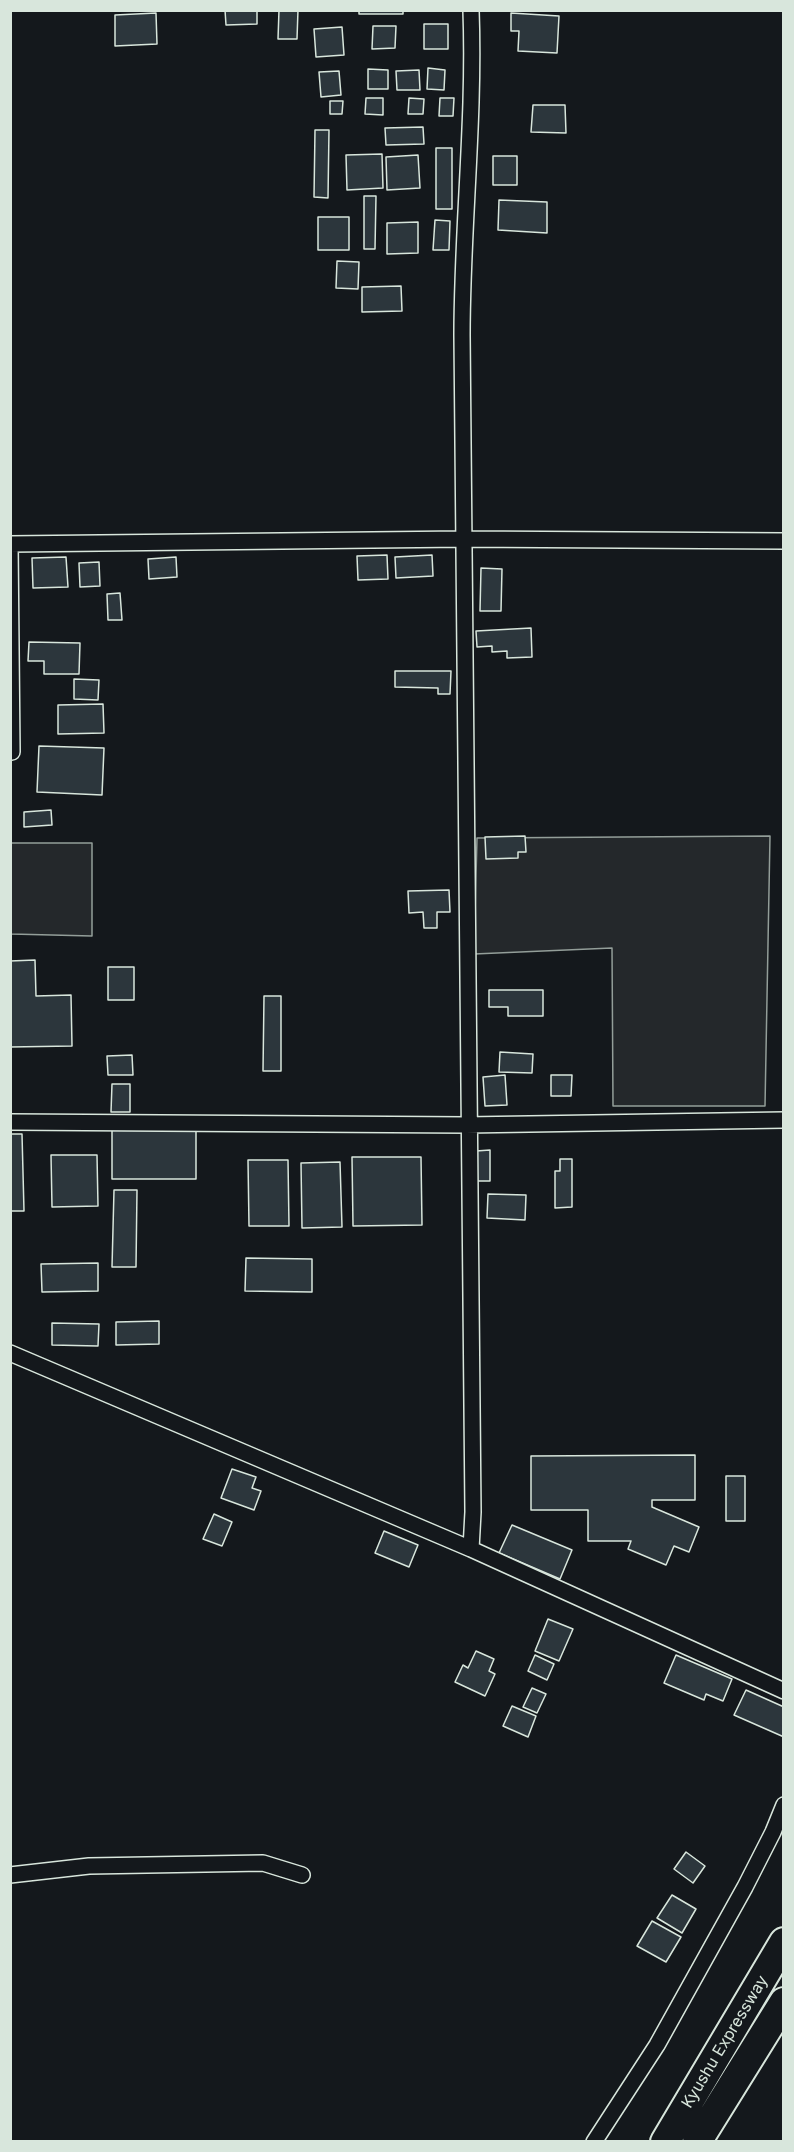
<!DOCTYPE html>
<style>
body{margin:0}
#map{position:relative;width:794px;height:2152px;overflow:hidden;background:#14181c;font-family:Inter,sans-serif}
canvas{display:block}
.frame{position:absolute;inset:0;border:12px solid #d8e6dc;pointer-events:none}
</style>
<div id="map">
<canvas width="794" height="2152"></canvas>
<div class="frame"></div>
</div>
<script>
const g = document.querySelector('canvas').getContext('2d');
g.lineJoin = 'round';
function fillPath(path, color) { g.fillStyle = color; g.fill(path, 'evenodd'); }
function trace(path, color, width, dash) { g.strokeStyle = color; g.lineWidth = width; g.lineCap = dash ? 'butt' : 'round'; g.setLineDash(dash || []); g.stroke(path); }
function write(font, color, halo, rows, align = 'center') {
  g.font = font + ' Inter,sans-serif'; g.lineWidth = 4.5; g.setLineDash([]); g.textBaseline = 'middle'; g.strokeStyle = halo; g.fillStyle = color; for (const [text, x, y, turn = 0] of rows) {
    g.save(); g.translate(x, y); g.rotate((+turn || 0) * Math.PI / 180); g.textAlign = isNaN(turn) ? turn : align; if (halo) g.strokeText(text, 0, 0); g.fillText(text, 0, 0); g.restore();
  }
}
const parking = new Path2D(`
 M 770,836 L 765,1106 L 613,1106 L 612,948 L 474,954 L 477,838 Z
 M 11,843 L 92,843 L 92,936 L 11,934 Z`);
fillPath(parking, '#24282b');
trace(parking, '#939e99', 1.5);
const building = new Path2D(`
 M 225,10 L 257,10 L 257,24 L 226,25 Z
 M 279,10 L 298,10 L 297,39 L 278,39 Z
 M 359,10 L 403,10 L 403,14 L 359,14 Z
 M 156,13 L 157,44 L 115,46 L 115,15 Z
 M 511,13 L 559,16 L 557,53 L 518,51 L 519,31 L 511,31 Z
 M 424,24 L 448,24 L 448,49 L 424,49 Z
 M 373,26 L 396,26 L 395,48 L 372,49 Z
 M 342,27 L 344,55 L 316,57 L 314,29 Z
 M 428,68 L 445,70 L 444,90 L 427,89 Z
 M 368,69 L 388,70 L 388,89 L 368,89 Z
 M 419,70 L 420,90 L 397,90 L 396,71 Z
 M 339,71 L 341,95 L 321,97 L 319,72 Z
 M 366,98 L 383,98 L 383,115 L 365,114 Z
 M 409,98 L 424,99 L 423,114 L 408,114 Z
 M 440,98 L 454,98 L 453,116 L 439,116 Z
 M 330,101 L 343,101 L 342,114 L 330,114 Z
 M 533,105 L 565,105 L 566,133 L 531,132 Z
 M 423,127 L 424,144 L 386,145 L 385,128 Z
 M 315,130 L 329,130 L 328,198 L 314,197 Z
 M 436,148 L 452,148 L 452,209 L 436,209 Z
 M 382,154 L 383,188 L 347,190 L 346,155 Z
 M 418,155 L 420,188 L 387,190 L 386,157 Z
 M 493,156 L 517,156 L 517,185 L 493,185 Z
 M 364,196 L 376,196 L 375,249 L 364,249 Z
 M 499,200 L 547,202 L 547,233 L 498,230 Z
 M 318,217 L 349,217 L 349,250 L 318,250 Z
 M 435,220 L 450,221 L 449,250 L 433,250 Z
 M 418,222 L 418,253 L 387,254 L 387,223 Z
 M 337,261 L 359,262 L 358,289 L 336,288 Z
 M 401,286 L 402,311 L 362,312 L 362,287 Z
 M 387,555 L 388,579 L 358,580 L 357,556 Z
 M 432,555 L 433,576 L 396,578 L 395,557 Z
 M 66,557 L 68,587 L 33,588 L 32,558 Z
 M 176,557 L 177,577 L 149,579 L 148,559 Z
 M 99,562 L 100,586 L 80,587 L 79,563 Z
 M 481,568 L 502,569 L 501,611 L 480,611 Z
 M 120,593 L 122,620 L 108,620 L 107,594 Z
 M 531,628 L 532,657 L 507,658 L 507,651 L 492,652 L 492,646 L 477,647 L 476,631 Z
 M 29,642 L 80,643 L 79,674 L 44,674 L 44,661 L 28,661 Z
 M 395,671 L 451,671 L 450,694 L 438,694 L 438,688 L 395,687 Z
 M 74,679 L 99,680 L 98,700 L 74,699 Z
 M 103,704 L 104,733 L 58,734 L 58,705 Z
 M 39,746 L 104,748 L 102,795 L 37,792 Z
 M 51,810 L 52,825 L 24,827 L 24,812 Z
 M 525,836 L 526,852 L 518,852 L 518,858 L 486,859 L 485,837 Z
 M 449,890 L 450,912 L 437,912 L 437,928 L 424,928 L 423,912 L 409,913 L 408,891 Z
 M 35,960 L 36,996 L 71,995 L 72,1046 L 10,1047 L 10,961 Z
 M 108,967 L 134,967 L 134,1000 L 108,1000 Z
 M 489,990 L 543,990 L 543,1016 L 508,1016 L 508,1007 L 489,1007 Z
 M 264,996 L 281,996 L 281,1071 L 263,1071 Z
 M 500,1052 L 533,1054 L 532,1073 L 499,1072 Z
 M 132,1055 L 133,1075 L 108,1075 L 107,1056 Z
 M 505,1075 L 507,1105 L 485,1106 L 483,1077 Z
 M 551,1075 L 572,1075 L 571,1096 L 551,1096 Z
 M 112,1084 L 130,1084 L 130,1112 L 111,1112 Z
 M 112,1130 L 196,1130 L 196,1179 L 112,1179 Z
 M 10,1134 L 22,1134 L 24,1211 L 10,1211 Z
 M 490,1150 L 490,1181 L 476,1181 L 476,1151 Z
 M 51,1155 L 97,1155 L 98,1206 L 52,1207 Z
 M 352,1157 L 421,1157 L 422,1225 L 353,1226 Z
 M 560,1159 L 572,1159 L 572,1207 L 555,1208 L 555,1171 L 560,1171 Z
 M 248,1160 L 288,1160 L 289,1226 L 249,1226 Z
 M 340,1162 L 342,1227 L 302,1228 L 301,1163 Z
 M 114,1190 L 137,1190 L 136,1267 L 112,1267 Z
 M 488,1194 L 526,1195 L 525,1220 L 487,1218 Z
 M 246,1258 L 312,1259 L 312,1292 L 245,1291 Z
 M 98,1263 L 98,1291 L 42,1292 L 41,1264 Z
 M 159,1321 L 159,1344 L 116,1345 L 116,1322 Z
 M 52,1323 L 99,1324 L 98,1346 L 52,1345 Z
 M 695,1455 L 695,1500 L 652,1500 L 652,1507 L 699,1527 L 689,1552 L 674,1546 L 666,1565 L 628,1549 L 631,1541 L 588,1541 L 588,1510 L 531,1510 L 531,1456 Z
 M 232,1469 L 256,1477 L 252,1488 L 261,1491 L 254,1510 L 221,1498 Z
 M 726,1476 L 745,1476 L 745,1521 L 726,1521 Z
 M 214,1514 L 232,1522 L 222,1546 L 203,1539 Z
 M 512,1525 L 572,1550 L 560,1579 L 499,1553 Z
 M 384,1531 L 418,1545 L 409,1567 L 375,1553 Z
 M 548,1619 L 573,1629 L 559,1661 L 535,1651 Z
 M 476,1651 L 494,1659 L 489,1671 L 495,1674 L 485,1696 L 455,1682 L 463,1665 L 468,1668 Z
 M 535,1655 L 554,1664 L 547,1680 L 528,1671 Z
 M 676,1655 L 732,1679 L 723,1701 L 706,1694 L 704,1700 L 664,1683 Z
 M 532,1688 L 546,1694 L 537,1713 L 523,1707 Z
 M 746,1690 L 784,1707 L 784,1737 L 734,1715 Z
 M 512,1706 L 536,1716 L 528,1737 L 503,1726 Z
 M 686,1852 L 705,1866 L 693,1883 L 674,1869 Z
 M 672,1895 L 696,1909 L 682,1933 L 657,1918 Z
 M 652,1921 L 681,1937 L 666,1962 L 637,1946 Z`);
fillPath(building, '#2c363c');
trace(building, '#d8e6dc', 1.5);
const minor = new Path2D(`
 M 12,752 L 10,544 L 463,539 L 784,541
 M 10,1122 L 466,1125 L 784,1120
 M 10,1353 L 471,1549 L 784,1691
 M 471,1549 L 473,1512 C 466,1119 464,727 462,335 C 462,227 475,119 471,10
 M 10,1875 L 89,1866 L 263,1863 L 302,1875
 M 594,2142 L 657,2045 L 745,1887 L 773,1832 L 784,1805`);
const motorway = new Path2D(`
 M 665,2142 L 784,1942
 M 697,2142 L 784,2002`);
trace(minor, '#d8e6dc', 18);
trace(motorway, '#d8e6dc', 32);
trace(minor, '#14181c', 15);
trace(motorway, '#14181c', 28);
write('16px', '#d8e6dc', '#14181c', [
 ["Kyushu Expressway",725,2042,-59]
]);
</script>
